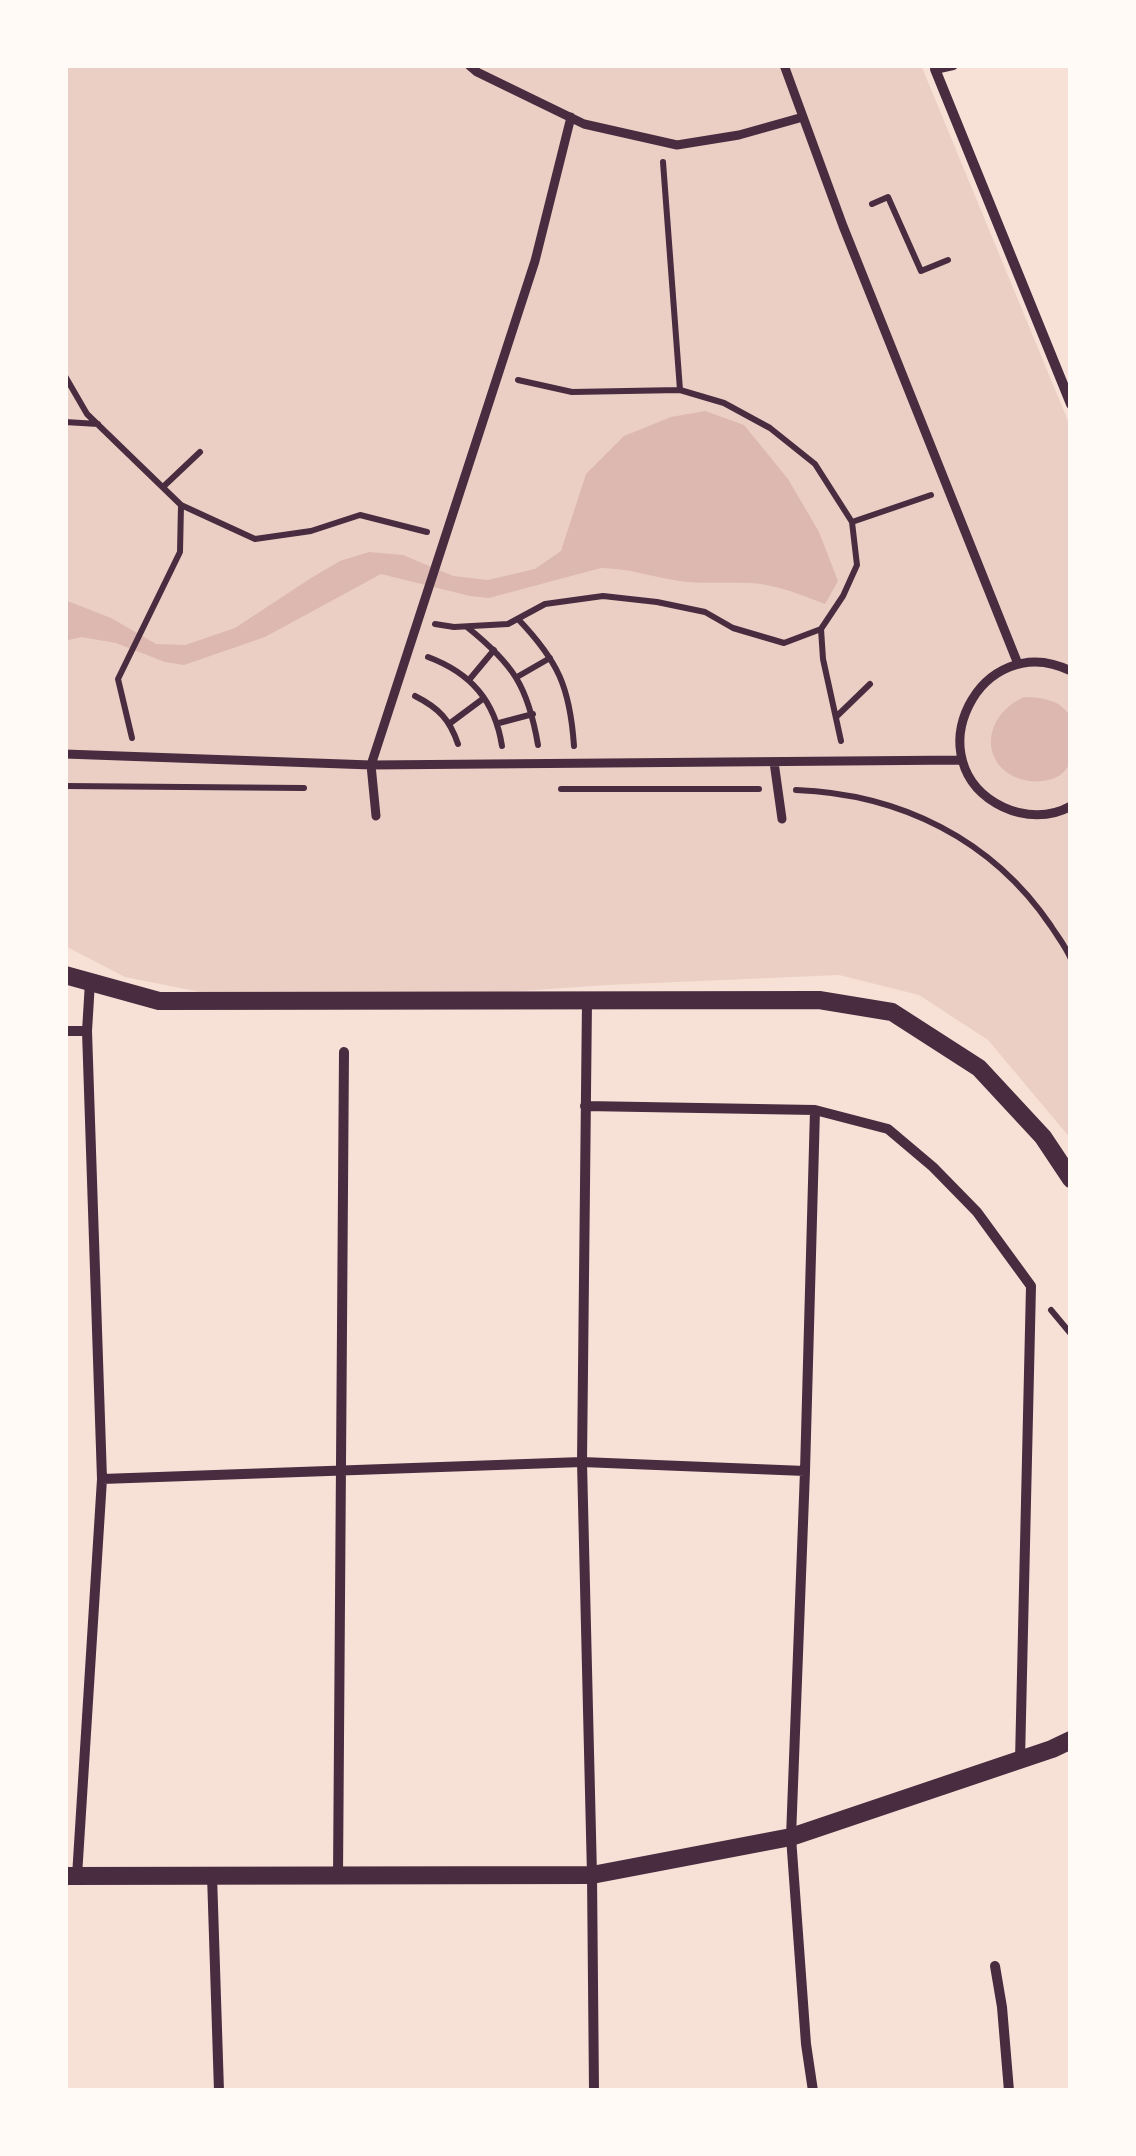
<!DOCTYPE html>
<style>
body{margin:0}
#map{position:relative;width:1136px;height:2156px;overflow:hidden;background:#f7e1d7;font-family:Figtree,sans-serif}
canvas{display:block}
.frame{position:absolute;inset:0;border:68px solid #fffaf5;pointer-events:none}
</style>
<div id="map">
<canvas width="1136" height="2156"></canvas>
<div class="frame"></div>
</div>
<script>
const g = document.querySelector('canvas').getContext('2d');
g.lineJoin = 'round';
function fillPath(path, color) { g.fillStyle = color; g.fill(path, 'evenodd'); }
function trace(path, color, width, dash) { g.strokeStyle = color; g.lineWidth = width; g.lineCap = dash ? 'butt' : 'round'; g.setLineDash(dash || []); g.stroke(path); }
fillPath(new Path2D(`
 M 65,65 L 921,65 L 1071,428 L 1071,1139 L 988,1040 L 919,995 L 839,975 L 608,985 L 374,1001 L 205,993 L 125,977 L 65,946 Z`), '#ebcfc5');
fillPath(new Path2D(`
 M 705,411 L 744,425 L 788,479 L 819,532 L 838,581 L 825,604 C 801,595 776,584 749,583 C 726,582 703,584 679,581 C 653,577 627,568 601,568 L 489,598 L 470,596 L 381,574 L 265,637 L 184,665 L 165,662 L 116,643 L 81,637 L 65,641 L 65,600 L 111,618 L 156,644 L 185,645 L 235,628 L 311,578 L 340,561 L 369,552 L 403,555 L 453,576 L 488,580 L 535,569 L 561,551 L 586,474 L 624,436 L 671,417 Z
 M 1025,697 C 1042,697 1066,701 1071,720 C 1072,725 1071,730 1071,735 C 1071,742 1073,752 1071,759 C 1064,787 1023,786 1005,771 C 977,746 995,708 1025,697 Z`), '#dcb8b0');
trace(new Path2D(`
 M 663,162 L 680,390
 M 872,204 L 888,197 L 921,271 L 948,260
 M 65,376 L 87,414 L 181,505 L 255,539 L 311,531 L 360,515 L 427,532
 M 65,422 L 98,424
 M 163,487 L 200,452
 M 852,522 L 931,495
 M 518,619 C 558,661 570,687 574,746
 M 435,624 L 454,627 L 508,624 L 545,604 L 603,596 L 657,602 L 705,612 L 733,628 L 784,643 L 821,629 L 843,596 L 857,565 L 852,522 L 815,464 L 770,428 L 724,403 L 680,390 L 572,392 L 518,380
 M 467,627 C 513,664 528,686 538,745
 M 821,629 L 823,659 L 841,741
 M 428,657 C 471,673 495,701 502,746
 M 517,677 L 550,658
 M 469,680 L 494,650
 M 415,696 C 439,708 450,720 458,744
 M 837,716 L 870,684
 M 499,723 L 533,714
 M 449,724 L 484,698
 M 132,738 L 118,679 L 180,552 L 181,505
 M 65,786 L 304,788
 M 561,789 L 759,789
 M 796,790 C 900,794 992,839 1051,926 C 1058,937 1066,947 1071,959
 M 1051,1310 L 1071,1334`), '#4a2c40', 6);
trace(new Path2D(`
 M 469,65 L 477,72 L 584,124 L 677,145 L 739,135 L 803,117
 M 784,65 L 843,226 L 1018,664
 M 1071,671 C 980,626 912,763 1003,807 C 1024,817 1050,818 1071,806
 M 65,754 L 371,765 L 962,760
 M 774,762 L 782,819
 M 376,816 L 371,765 L 535,261 L 571,117`), '#4a2c40', 9);
trace(new Path2D(`
 M 953,65 L 935,69 L 1071,404
 M 587,1001 L 582,1462 L 592,1875 L 594,2091
 M 65,1031 L 87,1031
 M 585,1106 L 815,1110 L 888,1129 L 933,1167 L 977,1212 L 1031,1286 L 1020,1760
 M 102,1479 L 582,1462 L 805,1471
 M 212,1875 L 219,2091
 M 338,1875 L 344,1052
 M 77,1876 L 102,1479 L 87,1031 L 90,982
 M 995,1966 L 1002,2007 L 1009,2091
 M 813,2091 L 806,2044 L 791,1837 L 805,1471 L 815,1110`), '#4a2c40', 10);
trace(new Path2D(`
 M 65,975 L 159,1001 L 819,1000 L 892,1012 L 979,1068 L 1043,1137 L 1071,1179
 M 65,1876 L 592,1875 L 791,1837 L 1052,1749 L 1071,1740`), '#4a2c40', 18);
</script>
